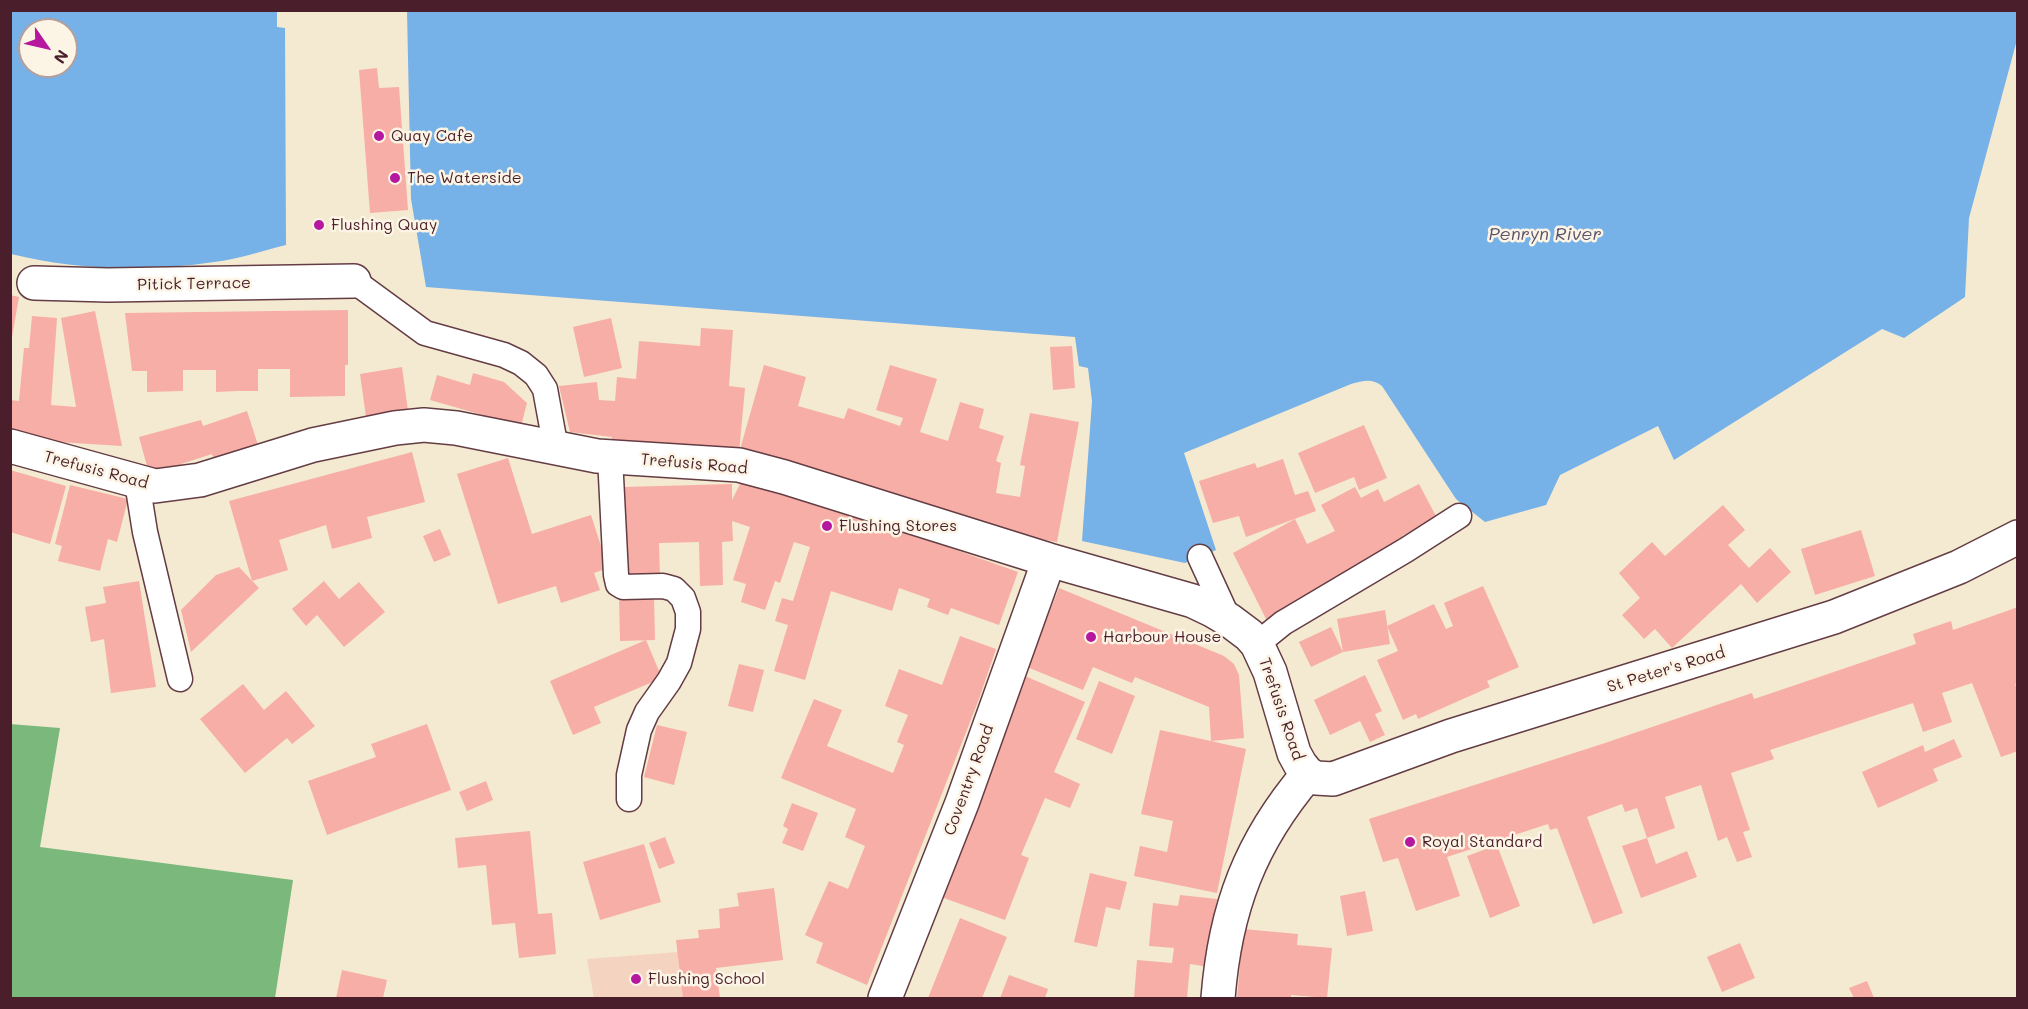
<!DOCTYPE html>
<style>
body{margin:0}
#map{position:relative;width:2028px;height:1009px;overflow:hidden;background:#f4ead1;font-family:Mali,sans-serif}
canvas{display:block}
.frame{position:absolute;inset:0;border:12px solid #4a1f2b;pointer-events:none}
.north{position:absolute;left:18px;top:18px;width:60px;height:60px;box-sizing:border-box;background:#fcf5e5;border:2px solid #b59f9b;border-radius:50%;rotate:124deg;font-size:16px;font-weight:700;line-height:24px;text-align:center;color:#4a1f2b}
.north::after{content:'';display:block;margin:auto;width:21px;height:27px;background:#b5179e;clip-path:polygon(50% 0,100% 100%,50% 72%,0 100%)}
</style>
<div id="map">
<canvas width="2028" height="1009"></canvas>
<div class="frame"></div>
<div class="north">N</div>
</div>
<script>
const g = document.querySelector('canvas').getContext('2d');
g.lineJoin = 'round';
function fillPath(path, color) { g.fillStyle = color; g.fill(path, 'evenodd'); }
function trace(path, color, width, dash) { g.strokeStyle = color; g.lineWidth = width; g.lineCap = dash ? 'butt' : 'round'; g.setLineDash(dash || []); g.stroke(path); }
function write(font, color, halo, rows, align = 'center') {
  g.font = font + ' Mali,sans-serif'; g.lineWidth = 5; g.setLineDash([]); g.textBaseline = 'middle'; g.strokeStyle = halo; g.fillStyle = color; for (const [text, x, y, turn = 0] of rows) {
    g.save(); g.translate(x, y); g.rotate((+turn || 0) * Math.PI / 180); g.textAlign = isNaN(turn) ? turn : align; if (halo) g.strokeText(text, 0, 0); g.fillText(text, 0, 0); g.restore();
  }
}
fillPath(new Path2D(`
 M 678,952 L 683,998 L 594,998 L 587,959 Z`), '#f5d3c1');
fillPath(new Path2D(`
 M 10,724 L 60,728 L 40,847 L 293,880 L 275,998 L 11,998 Z`), '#7ab97b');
fillPath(new Path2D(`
 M 2017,10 L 2018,36 L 1969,218 L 1965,297 L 1904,338 L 1882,329 L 1674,460 L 1658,426 L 1560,475 L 1546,505 L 1485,522 L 1456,499 L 1382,386 C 1372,378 1363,381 1351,384 L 1184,453 L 1216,550 L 1185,563 L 1082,541 L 1092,401 L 1088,368 L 1079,366 L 1075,337 L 426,287 L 411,199 L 407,11 Z
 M 10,11 L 277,11 L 277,27 L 285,28 L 286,245 C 262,251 238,259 214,262 C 147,272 76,270 11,254 ZM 30,30 L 66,30 L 66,66 L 30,66 Z`), '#76b1e7');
fillPath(new Path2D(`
 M 377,68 L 379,88 L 399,87 L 408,210 L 370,213 L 359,70 Z
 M 10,295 L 19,297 L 12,337 L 10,337 Z
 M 348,310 L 348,365 L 345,365 L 345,396 L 290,397 L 290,369 L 258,369 L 258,391 L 238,391 L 216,392 L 216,370 L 183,370 L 183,391 L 147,392 L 147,371 L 132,371 L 125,313 Z
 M 95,311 L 122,446 L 10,439 L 10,400 L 19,401 L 24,348 L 29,348 L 32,316 L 57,318 L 51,405 L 76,407 L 61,318 Z
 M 611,318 L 622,368 L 584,377 L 573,327 Z
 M 701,328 L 733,330 L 729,386 L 745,388 L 739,453 L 611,443 L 612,437 L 570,432 L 559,386 L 597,382 L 599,400 L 615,401 L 617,377 L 636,379 L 639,341 L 700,346 Z
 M 1072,346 L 1075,388 L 1053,390 L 1050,347 Z
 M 764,365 L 806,377 L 798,406 L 844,419 L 848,408 L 900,426 L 903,418 L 876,410 L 890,365 L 937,379 L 920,432 L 948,441 L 960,402 L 984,409 L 979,428 L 1004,436 L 996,461 L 1001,463 L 996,493 L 1020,497 L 1025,466 L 1020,465 L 1030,413 L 1079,422 L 1057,542 L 989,530 L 739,453 Z
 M 402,367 L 408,411 L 366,417 L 360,374 Z
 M 473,373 L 504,382 L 527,403 L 521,426 L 430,400 L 437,375 L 470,385 Z
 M 247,411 L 258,445 L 214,460 L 212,454 L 181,464 L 183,469 L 148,470 L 139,437 L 201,420 L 203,426 Z
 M 1364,425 L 1387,478 L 1359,490 L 1354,477 L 1315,493 L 1298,453 Z
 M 412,452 L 425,502 L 367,517 L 372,538 L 332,549 L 326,525 L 279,540 L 288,570 L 252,581 L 229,501 Z
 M 508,458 L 532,534 L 591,515 L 608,568 L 594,573 L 600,590 L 561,603 L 556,586 L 498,604 L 457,474 Z
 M 1283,459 L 1295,495 L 1308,491 L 1316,511 L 1246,537 L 1239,516 L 1213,523 L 1199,481 L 1255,463 L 1257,468 Z
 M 10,470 L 66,486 L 50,544 L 10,532 Z
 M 741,482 L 948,547 L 1018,572 L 999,625 L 951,608 L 948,615 L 927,607 L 930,599 L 899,588 L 892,611 L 831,591 L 805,680 L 774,671 L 788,625 L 775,621 L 782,598 L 793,601 L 810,547 L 794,542 L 780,583 L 775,581 L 765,610 L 741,602 L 746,584 L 733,580 L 750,527 L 732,521 L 733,541 L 722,542 L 723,585 L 700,586 L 699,542 L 659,543 L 660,578 L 625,579 L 622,487 L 732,484 L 732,500 Z
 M 1419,484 L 1437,518 L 1402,536 L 1405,543 L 1329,587 L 1266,619 L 1233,553 L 1295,519 L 1307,544 L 1335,531 L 1321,505 L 1355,487 L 1361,498 L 1378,489 L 1384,502 Z
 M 70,485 L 128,499 L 117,542 L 108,539 L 100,571 L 58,561 L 62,546 L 55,544 Z
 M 1723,505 L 1745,530 L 1728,545 L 1749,568 L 1770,548 L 1791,572 L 1757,603 L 1741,584 L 1672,648 L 1655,629 L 1644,639 L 1622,615 L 1640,598 L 1619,573 L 1652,542 L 1665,556 Z
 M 440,529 L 451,555 L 434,562 L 423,536 Z
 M 1861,530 L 1875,576 L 1815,595 L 1801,549 Z
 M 239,567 L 259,588 L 191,652 L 181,610 L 216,575 Z
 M 139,581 L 156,687 L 111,693 L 104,639 L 91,642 L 85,607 L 106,603 L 103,587 Z
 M 324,581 L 339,599 L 359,582 L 385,612 L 344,647 L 317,615 L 306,626 L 292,609 Z
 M 1483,586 L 1519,667 L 1487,681 L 1490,687 L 1418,719 L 1416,714 L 1403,720 L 1377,660 L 1398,651 L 1387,626 L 1434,604 L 1446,629 L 1453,626 L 1444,603 Z
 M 1059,588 L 1224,656 L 1234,664 L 1239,675 L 1244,738 L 1211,741 L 1246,749 L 1217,893 L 1134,876 L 1140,846 L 1167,852 L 1173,821 L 1141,814 L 1160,730 L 1211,741 L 1209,707 L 1135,677 L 1132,683 L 1093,667 L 1083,690 L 1027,667 Z
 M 654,595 L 655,640 L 620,641 L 619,596 Z
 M 2018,607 L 2018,683 L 2015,684 L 2018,691 L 2018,751 L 2001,757 L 1972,683 L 1942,693 L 1952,722 L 1923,732 L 1913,703 L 1770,750 L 1774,759 L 1731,773 L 1750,830 L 1743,832 L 1752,857 L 1737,862 L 1727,837 L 1718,841 L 1701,785 L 1665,797 L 1675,828 L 1647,838 L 1637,808 L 1625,812 L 1622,804 L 1587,817 L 1623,913 L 1593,924 L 1557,828 L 1550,830 L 1548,824 L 1447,857 L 1460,896 L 1416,911 L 1398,858 L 1383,862 L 1369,819 L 1602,744 L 1752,693 L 1754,699 L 1822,676 L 1916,644 L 1913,634 L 1951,621 L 1953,630 Z
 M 1385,610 L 1390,644 L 1343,652 L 1337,619 Z
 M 1331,627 L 1343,652 L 1311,667 L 1299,642 Z
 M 960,636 L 996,649 L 979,699 L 867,985 L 816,963 L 823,943 L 805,935 L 829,881 L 848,889 L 865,846 L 845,837 L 856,809 L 781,778 L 814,699 L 842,710 L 827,746 L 893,773 L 904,745 L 897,742 L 908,715 L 885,706 L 899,669 L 942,685 Z
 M 646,640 L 662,678 L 594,707 L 601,723 L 573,735 L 550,681 Z
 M 739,664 L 764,670 L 753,712 L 728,706 Z
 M 1365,675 L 1382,711 L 1375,714 L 1385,735 L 1370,742 L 1360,721 L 1330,735 L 1314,700 Z
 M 1025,676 L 1085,702 L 1054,772 L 1080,784 L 1070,808 L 1045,798 L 1021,855 L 1029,858 L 1005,920 L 941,897 Z
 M 1099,681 L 1135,696 L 1112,754 L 1076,739 Z
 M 243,684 L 264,710 L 286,691 L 315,726 L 292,744 L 287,738 L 245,773 L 200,719 Z
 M 427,724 L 451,790 L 327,835 L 308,781 L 376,757 L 371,744 Z
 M 657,725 L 687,732 L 674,785 L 644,777 Z
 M 1954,739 L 1962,757 L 1933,769 L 1938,781 L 1878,808 L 1862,772 L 1923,745 L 1925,752 Z
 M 486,781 L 493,800 L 467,811 L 459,792 Z
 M 792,803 L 818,813 L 803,851 L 782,843 L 788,829 L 783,826 Z
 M 530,831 L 538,914 L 552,913 L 556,954 L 519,958 L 515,923 L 492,925 L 486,865 L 458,868 L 455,838 Z
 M 665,837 L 675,863 L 659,869 L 649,843 Z
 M 1647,838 L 1656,864 L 1687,851 L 1697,877 L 1641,898 L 1622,846 Z
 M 644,844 L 661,902 L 600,920 L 583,862 Z
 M 1497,845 L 1520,906 L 1490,918 L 1467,856 Z
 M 1090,873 L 1127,882 L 1120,910 L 1106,907 L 1097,947 L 1074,942 Z
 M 774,888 L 783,960 L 716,968 L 720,998 L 683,998 L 676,940 L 699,938 L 698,930 L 720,928 L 719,909 L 739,906 L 737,893 Z
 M 1365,891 L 1373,931 L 1347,936 L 1340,896 Z
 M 1180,895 L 1217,899 L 1209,967 L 1190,964 L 1187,998 L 1134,998 L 1137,960 L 1172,963 L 1174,948 L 1149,946 L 1153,903 L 1178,906 Z
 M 960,918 L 1007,937 L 982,998 L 928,998 Z
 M 1243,929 L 1298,934 L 1297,945 L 1332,948 L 1327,998 L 1291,995 L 1291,998 L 1237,998 Z
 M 1740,943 L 1755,978 L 1722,992 L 1707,957 Z
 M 342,970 L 387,980 L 383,998 L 336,998 Z
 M 1009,975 L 1048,989 L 1045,998 L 1000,998 Z
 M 1867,981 L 1874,998 L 1854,998 L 1849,988 Z`), '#f7aea7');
const lane = new Path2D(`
 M 354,281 L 425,333 L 504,355 L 521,363 L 536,375 L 545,389 L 556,449
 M 610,457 L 616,575 L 618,584 L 623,587 L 663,586 L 674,589 L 683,598 L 688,612 L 688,629 L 679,663 L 669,681 L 647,712 L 639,730 L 629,775 L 629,799
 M 137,482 L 145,532 L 180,679
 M 1200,557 L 1229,620
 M 1257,644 L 1283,623 L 1406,550 L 1459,516`);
const street = new Path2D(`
 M 34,283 L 108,285 L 354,281
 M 10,446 L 155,486 L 200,480 L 313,445 L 395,428 L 424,425 L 456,428 L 597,456 L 739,465 L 784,477 L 1049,560 L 1193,601 L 1212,610 L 1229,620 L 1249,635 L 1257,644 L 1270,672 L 1294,753 L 1300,764 L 1308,774 C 1250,842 1225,909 1218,998
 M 885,998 L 962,803 L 1049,560`);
const secondary = new Path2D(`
 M 1308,774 L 1316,778 L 1333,779 L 1451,736 L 1834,617 L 1959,567 L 2018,537`);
trace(lane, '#643d44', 27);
trace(street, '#643d44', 36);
trace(secondary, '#643d44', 36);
trace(lane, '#fff', 24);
trace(street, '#fff', 33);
trace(secondary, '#fff', 33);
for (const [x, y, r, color] of [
 [379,136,6,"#b5179e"],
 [395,178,6,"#b5179e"],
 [319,225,6,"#b5179e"],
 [827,526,6,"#b5179e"],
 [1091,637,6,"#b5179e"],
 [1410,842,6,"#b5179e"],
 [636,979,6,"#b5179e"]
]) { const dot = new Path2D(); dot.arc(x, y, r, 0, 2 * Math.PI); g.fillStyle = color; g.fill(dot); trace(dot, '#fcf5e5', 2); }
write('16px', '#4a1f2b', '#fcf5e5', [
 ["Quay Cafe",391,136],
 ["The Waterside",407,178],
 ["Flushing Quay",331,225],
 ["Flushing Stores",839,526],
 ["Harbour House",1103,637],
 ["Royal Standard",1422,842],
 ["Flushing School",648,979]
], 'left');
write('16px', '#4a1f2b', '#fcf5e5', [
 ["Pitick Terrace",194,284,-1],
 ["Trefusis Road",694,464,5],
 ["Trefusis Road",96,470,15],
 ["St Peter's Road",1666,670,-17],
 ["Trefusis Road",1281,709,71],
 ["Coventry Road",969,780,-70]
]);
write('italic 18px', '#59526d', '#fcf5e5', [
 ["Penryn River",1545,234]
]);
</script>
